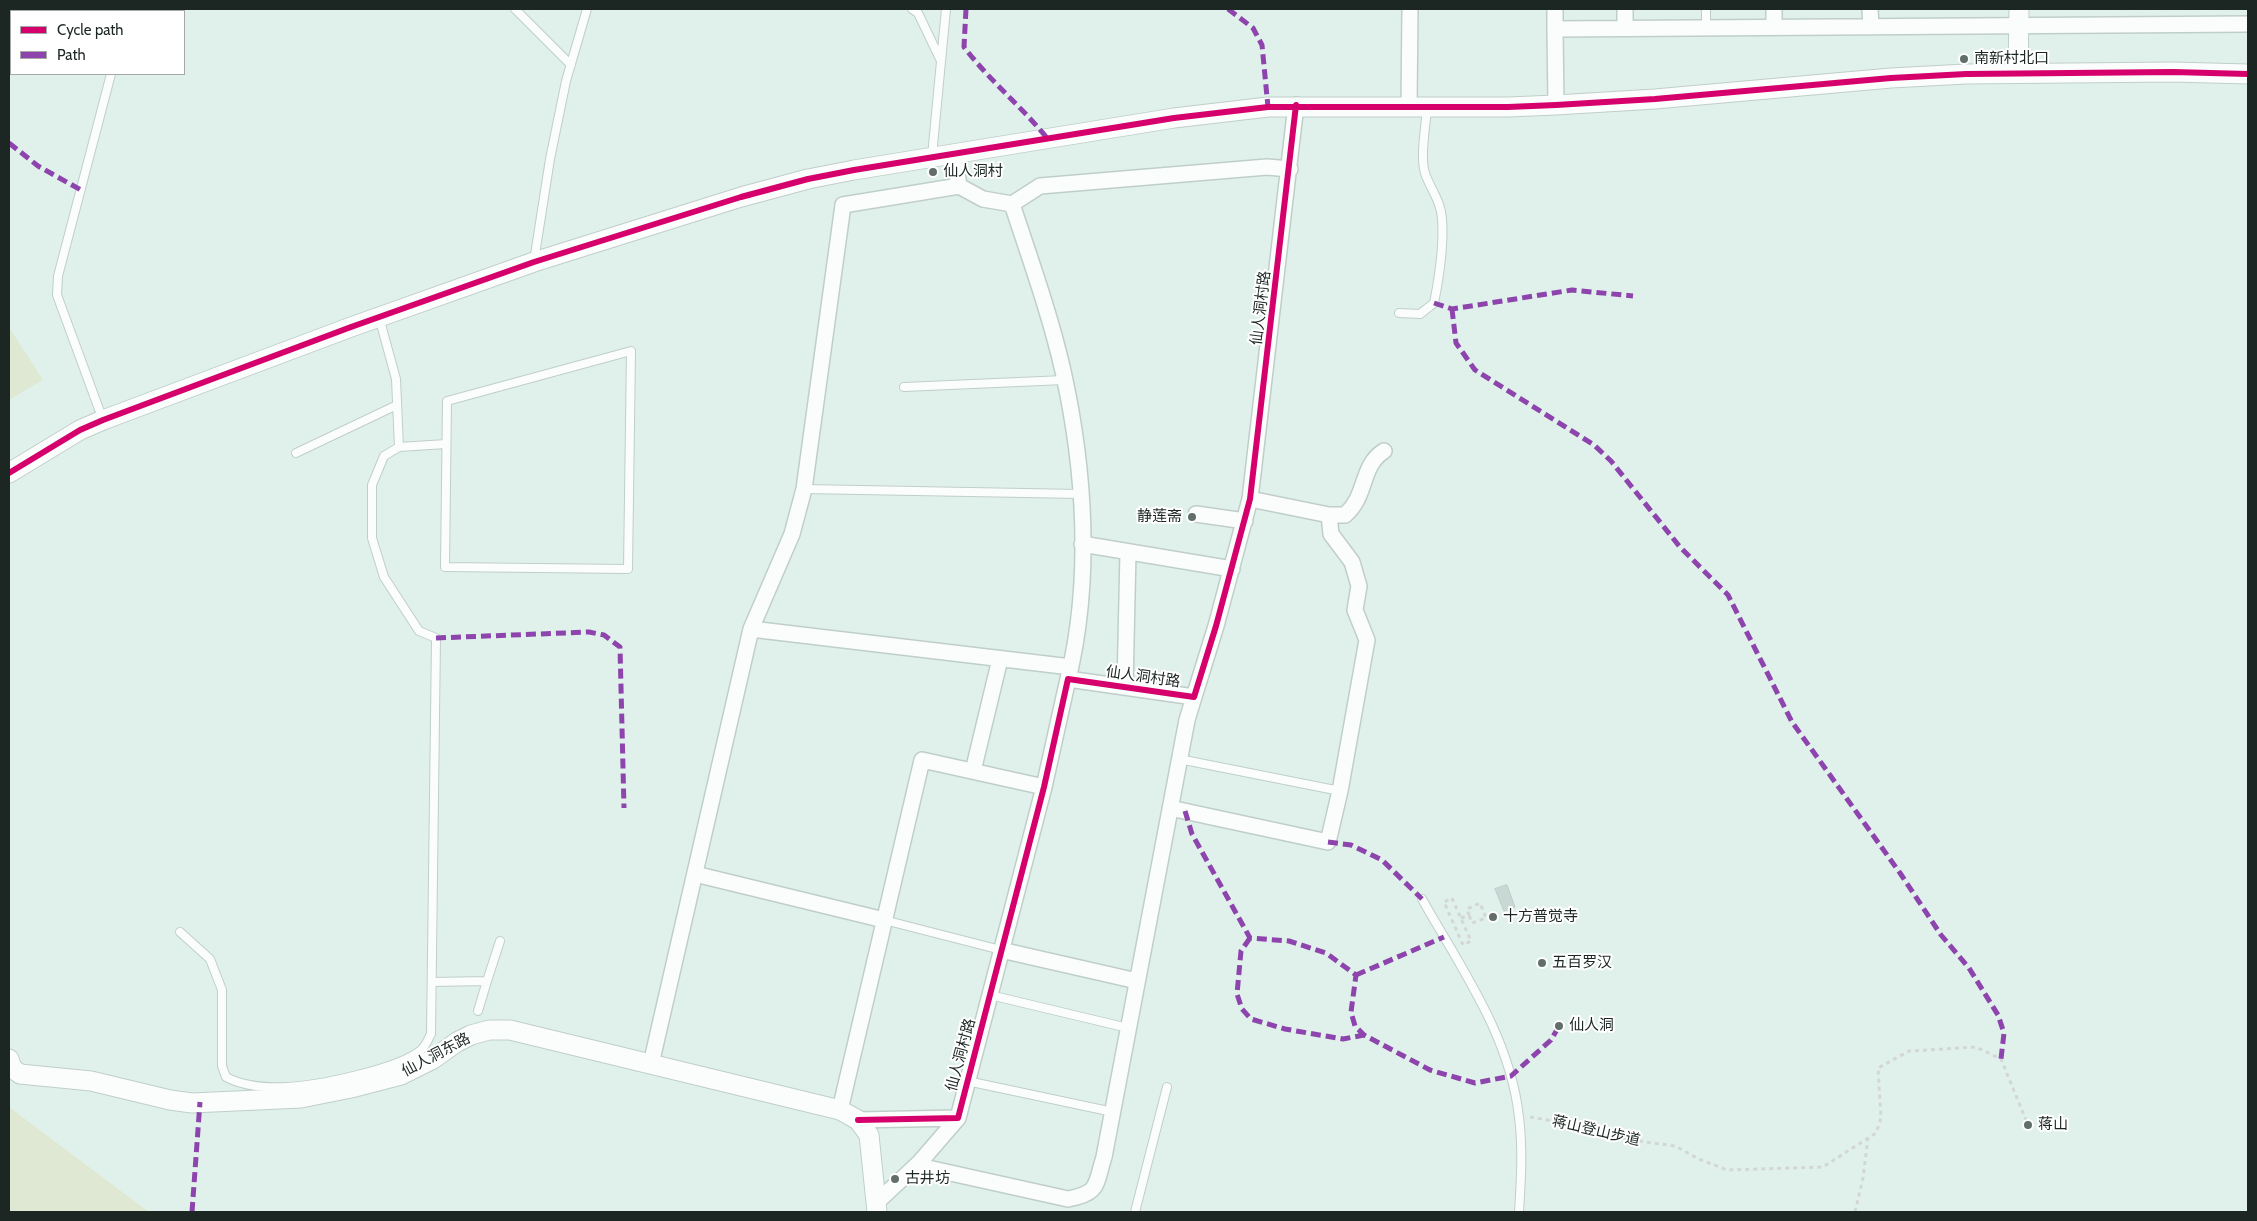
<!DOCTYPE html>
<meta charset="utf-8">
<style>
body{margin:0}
#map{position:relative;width:2257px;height:1221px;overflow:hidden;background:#e0f1eb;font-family:Cabin,sans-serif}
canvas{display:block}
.frame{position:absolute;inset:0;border:10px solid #1c2724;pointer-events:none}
.legend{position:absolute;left:10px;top:10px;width:175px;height:65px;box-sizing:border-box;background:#fff;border:1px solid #a4a9a7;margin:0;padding:6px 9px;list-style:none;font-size:15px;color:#1c2724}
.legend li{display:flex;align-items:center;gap:10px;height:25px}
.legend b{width:25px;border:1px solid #a4a9a7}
</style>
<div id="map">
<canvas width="2257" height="1221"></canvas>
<div class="frame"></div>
<ul class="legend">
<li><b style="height:6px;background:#d6006c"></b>Cycle path</li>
<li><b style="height:6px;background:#8e44ad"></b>Path</li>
</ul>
</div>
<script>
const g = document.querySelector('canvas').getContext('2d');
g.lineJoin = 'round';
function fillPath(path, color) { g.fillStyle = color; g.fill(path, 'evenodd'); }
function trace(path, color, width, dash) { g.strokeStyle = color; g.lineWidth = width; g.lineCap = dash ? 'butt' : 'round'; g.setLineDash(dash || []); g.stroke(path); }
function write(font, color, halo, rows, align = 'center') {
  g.font = font + ' Cabin,"Noto Sans SC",sans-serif'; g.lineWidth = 4; g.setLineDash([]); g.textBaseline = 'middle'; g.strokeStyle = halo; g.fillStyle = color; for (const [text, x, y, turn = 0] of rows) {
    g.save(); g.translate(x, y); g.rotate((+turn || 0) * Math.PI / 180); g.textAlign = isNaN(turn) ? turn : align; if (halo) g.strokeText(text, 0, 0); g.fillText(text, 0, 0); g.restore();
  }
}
fillPath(new Path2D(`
 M 9,327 L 43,380 L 9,400 Z
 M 9,1107 L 149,1212 L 9,1212 Z`), '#dee8d3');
const building = new Path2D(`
 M 1507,885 L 1515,907 L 1504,911 L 1495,889 Z`);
fillPath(building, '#cad8d5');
trace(building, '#bdcbc9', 1);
const service = new Path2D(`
 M 515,9 L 571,65
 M 912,9 L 918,13 L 941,61
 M 1706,9 L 1706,28
 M 127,11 L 127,9
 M 932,156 L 946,9
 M 534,261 L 550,159 L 566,81 L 587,9
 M 1399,313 L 1420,314 L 1434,303 C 1439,278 1444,245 1442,219 C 1441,202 1432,191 1426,176 C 1419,160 1426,126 1427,107
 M 379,317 L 396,379 L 399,447 L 446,444
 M 631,351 L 628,569 L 445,567 L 447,401 Z
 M 904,387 L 1064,380
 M 103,420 L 57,295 L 58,276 L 111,74
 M 296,453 L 397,405
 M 804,489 L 1080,494
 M 1179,759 L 1340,791
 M 1422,899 C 1461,968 1510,1036 1519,1117 C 1523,1149 1521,1180 1519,1212
 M 884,920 L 1001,950
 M 180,932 L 210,959 L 222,990 L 222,1066 L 226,1077 C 243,1086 266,1088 286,1087 C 317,1086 398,1069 421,1050 C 426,1046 428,1039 431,1034 L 436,638 L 419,631 L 384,577 L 372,538 L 372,485 L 384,456 L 399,447
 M 432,982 L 487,981 L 500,941
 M 990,995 L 1128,1028
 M 478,1011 L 487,981
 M 967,1081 L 1113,1112
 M 1135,1212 L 1167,1087`);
const minor = new Path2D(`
 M 1555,9 L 1555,29 L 2248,24
 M 1625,9 L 1625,28
 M 1774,9 L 1774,27
 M 1870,9 L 1871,27
 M 1555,29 L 1556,105
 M 1409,107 L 1410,9
 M 959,186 L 983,199 L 1012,204 C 1030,259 1050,314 1063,371 C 1085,470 1092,580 1068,679
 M 1012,204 L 1040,186 L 1267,167 L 1290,169
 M 1250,499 L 1329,515 L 1345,515 C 1368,495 1360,466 1384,451
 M 1196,514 L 1245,521
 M 1082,544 L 1232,569
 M 751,629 L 1071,667
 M 1125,687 L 1128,552
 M 973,771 L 1000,659
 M 1170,808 L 1328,842 L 1340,791 L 1367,640 L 1355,610 L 1359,586 L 1352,562 L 1331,534 L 1329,515
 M 695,874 L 884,920
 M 1001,950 L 1137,981
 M 651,1064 L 751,629 L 792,534 L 804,489 L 843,205 L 959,186 L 954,154
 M 840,1110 L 922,760 L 1044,787
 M 858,1120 L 958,1118 L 1044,787 L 1068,679 L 1194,697 L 1216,626 L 1250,499 L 1296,105
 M 920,1162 L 928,1168 L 1068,1199 C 1100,1193 1095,1185 1104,1157 L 1187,720 L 1194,697
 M 876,1203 L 920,1162 L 958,1118`);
const tertiary = new Path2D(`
 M 2018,73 L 2019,9
 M 9,473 L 80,430 L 103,420 L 351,327 L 534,262 L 741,197 L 808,179 L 854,170 L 1174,118 L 1268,107 L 1508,107 L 1556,105 L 1655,99 L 1891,78 L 1966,74 L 2173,72 L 2248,74
 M 9,1059 L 12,1068 L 20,1074 L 91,1081 L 170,1100 L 192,1103 L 301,1098 L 351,1088 L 401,1075 L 433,1059 L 457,1042 L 471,1035 L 489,1030 L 510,1030 L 840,1110 L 858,1120 L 869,1135 L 877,1212`);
trace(service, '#c0cec9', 10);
trace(minor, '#c0cec9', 18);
trace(tertiary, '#c0cec9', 21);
trace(new Path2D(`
 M 1452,898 L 1471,941 L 1463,945 L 1444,902 Z
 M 1461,918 L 1469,915 L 1467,909 L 1480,903 L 1486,918 L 1472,923 L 1469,915
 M 1530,1117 L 1587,1127 L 1617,1138 L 1675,1146 L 1699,1159 L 1727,1170 L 1823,1167 L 1876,1133 L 1881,1118 L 1878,1068 L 1909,1051 L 1976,1047 L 2001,1059 L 2028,1125
 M 1855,1212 L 1863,1178 L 1868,1138`), '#d2d7d6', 3, [4, 4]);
trace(service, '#fafdfc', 8);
trace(minor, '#fafdfc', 15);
trace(tertiary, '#fafdfc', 19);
trace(new Path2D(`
 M 966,9 L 964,47 C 989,80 1021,106 1047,138
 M 1228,9 L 1253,28 L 1262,45 L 1268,107
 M 9,143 L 38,166 L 81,190
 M 1434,303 L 1452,309 L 1572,290 L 1633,296
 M 1452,309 L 1456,343 L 1475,370 L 1594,445 L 1611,461 L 1680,547 L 1728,595 L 1792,722 L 1900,873 L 1941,935 L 1969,968 L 1998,1015 L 2004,1033 L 2001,1059
 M 436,638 L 589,632 L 604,635 L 620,647 L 624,808
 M 1185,811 L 1192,834 L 1250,938 L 1289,941 L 1326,953 L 1356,975 L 1351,1012 L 1355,1026 L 1364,1035 L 1430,1070 L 1475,1083 L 1511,1076 L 1551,1040 L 1559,1026
 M 1328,842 L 1351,845 L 1382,860 L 1422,899
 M 1250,938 L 1241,951 L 1237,994 L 1242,1009 L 1251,1019 L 1285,1029 L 1343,1039 L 1364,1035
 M 1356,975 L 1444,937
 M 192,1212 L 200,1102`), '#8e44ad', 5, [10, 5]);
trace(new Path2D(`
 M 9,473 L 80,430 L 103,420 L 351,327 L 534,262 L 741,197 L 808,179 L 854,170 L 1174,118 L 1268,107 L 1508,107 L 1556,105 L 1655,99 L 1891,78 L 1966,74 L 2173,72 L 2248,74
 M 858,1120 L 958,1118 L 1044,787 L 1068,679 L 1194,697 L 1216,626 L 1250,499 L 1296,105`), '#d6006c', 6);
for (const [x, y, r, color] of [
 [1964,59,5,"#616e6a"],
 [933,172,5,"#616e6a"],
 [1192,517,5,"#616e6a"],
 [1493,917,5,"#616e6a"],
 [1542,963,5,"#616e6a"],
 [1559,1026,5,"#616e6a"],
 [2028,1125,5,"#616e6a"],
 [895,1179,5,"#616e6a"]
]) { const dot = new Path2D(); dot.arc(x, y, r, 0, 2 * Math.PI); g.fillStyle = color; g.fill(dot); trace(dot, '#fff', 2); }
write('15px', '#1c2724', '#fff', [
 ["南新村北口",1974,59],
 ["仙人洞村",943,172],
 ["静莲斋",1182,517,"right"],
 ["十方普觉寺",1503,917],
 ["五百罗汉",1552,963],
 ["仙人洞",1569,1026],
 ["蒋山",2038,1125],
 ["古井坊",905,1179]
], 'left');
write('15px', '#1c2724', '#fff', [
 ["仙人洞村路",1261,308,-83],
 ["仙人洞村路",1143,677,8],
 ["仙人洞东路",436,1055,-28],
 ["仙人洞村路",961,1055,-75],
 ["蒋山登山步道",1596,1131,13]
]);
</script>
